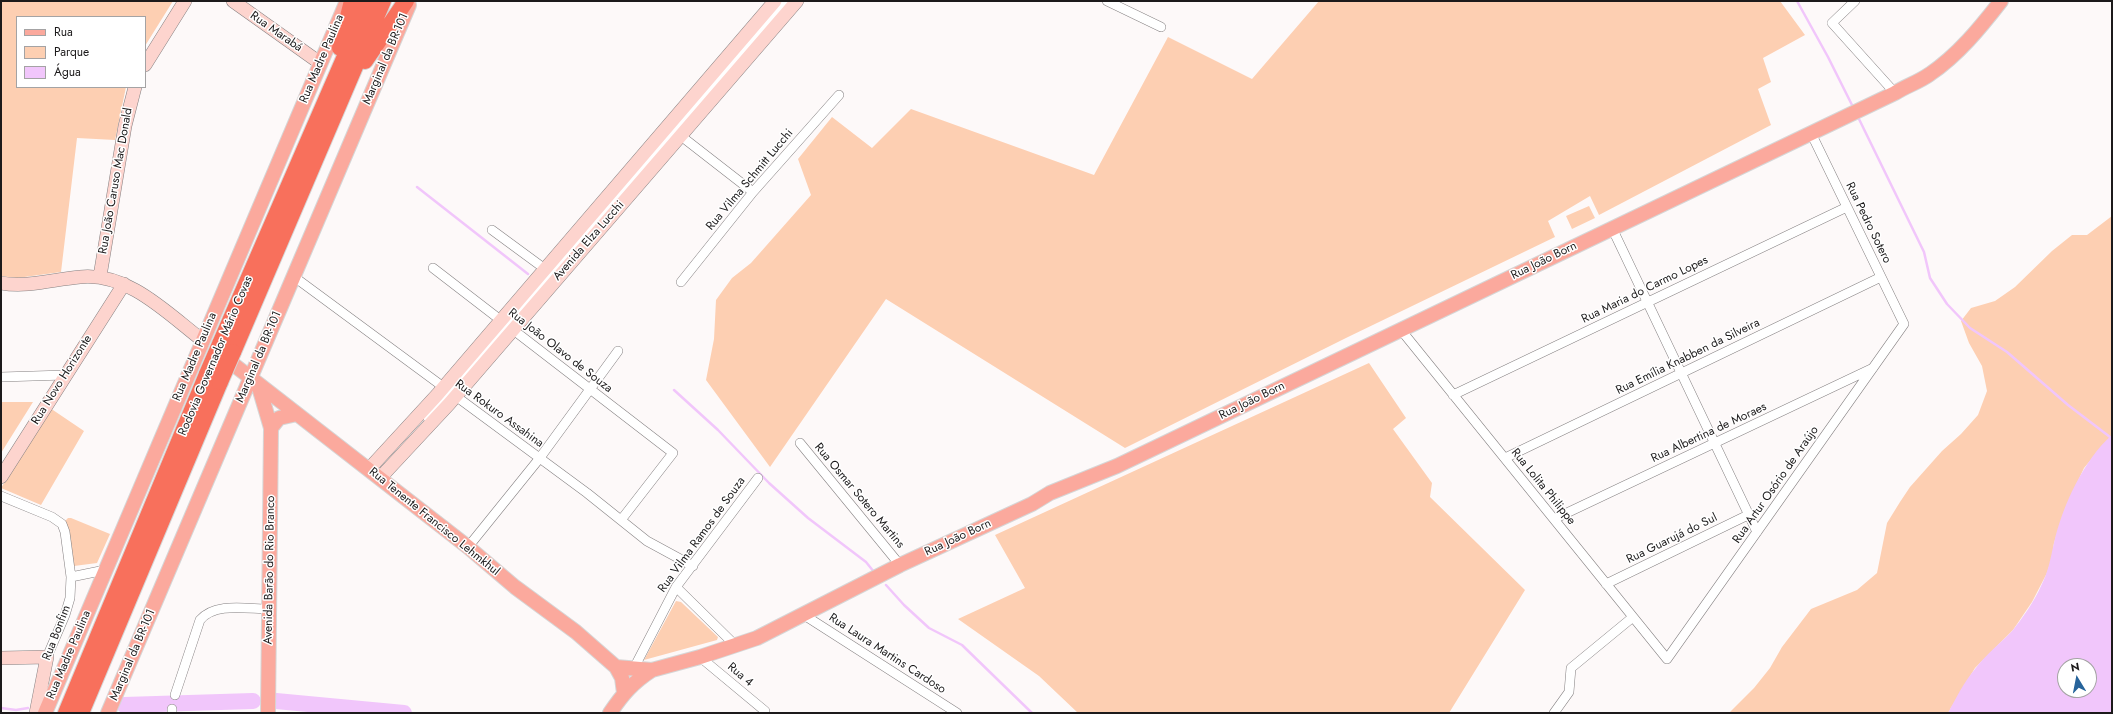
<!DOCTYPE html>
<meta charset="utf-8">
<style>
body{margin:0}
#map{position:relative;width:2113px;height:714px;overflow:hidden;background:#fdf9f9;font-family:Jost,sans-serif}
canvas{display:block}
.frame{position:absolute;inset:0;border:2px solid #1c1a1b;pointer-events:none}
.legend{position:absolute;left:16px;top:16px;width:130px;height:72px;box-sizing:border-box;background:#fff;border:1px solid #a4a3a4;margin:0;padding:5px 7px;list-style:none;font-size:12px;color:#1c1a1b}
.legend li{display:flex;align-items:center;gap:8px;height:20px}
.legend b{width:20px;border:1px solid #a4a3a4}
.north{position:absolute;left:2057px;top:658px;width:40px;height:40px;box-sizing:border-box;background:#fff;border:1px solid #a4a3a4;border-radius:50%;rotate:350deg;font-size:11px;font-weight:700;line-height:16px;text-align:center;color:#1c1a1b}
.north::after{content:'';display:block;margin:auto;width:14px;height:18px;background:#27649b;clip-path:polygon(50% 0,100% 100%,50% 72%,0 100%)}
</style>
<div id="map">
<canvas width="2113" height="714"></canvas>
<div class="frame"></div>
<ul class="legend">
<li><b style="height:5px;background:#fba99d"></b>Rua</li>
<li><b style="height:11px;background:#fdcfb2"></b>Parque</li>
<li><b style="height:11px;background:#f1c6fb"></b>Água</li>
</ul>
<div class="north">N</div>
</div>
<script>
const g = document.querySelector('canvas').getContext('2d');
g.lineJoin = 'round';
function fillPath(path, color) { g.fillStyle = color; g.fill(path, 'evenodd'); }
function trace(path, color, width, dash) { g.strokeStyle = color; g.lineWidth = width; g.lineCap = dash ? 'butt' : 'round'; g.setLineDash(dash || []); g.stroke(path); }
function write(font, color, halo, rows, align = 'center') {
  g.font = font + ' Jost,sans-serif'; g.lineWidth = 3; g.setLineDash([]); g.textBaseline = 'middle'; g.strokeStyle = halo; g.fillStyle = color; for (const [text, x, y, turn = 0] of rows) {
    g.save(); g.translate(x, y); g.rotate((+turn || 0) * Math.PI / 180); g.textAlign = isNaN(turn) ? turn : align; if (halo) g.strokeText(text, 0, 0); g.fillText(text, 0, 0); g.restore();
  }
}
fillPath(new Path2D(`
 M 1,1 L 173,1 L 145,46 L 145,17 L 17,17 L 17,87 L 126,87 L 115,140 L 77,138 L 61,272 L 17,278 L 1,276 Z
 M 1319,1 L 1780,1 L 1805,35 L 1763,58 L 1771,82 L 1758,89 L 1771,125 L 1599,215 L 1590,196 L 1548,221 L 1555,237 L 1348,337 L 1125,448 L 886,299 L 770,467 L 706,380 L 714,339 L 716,300 L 732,278 L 751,263 L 811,195 L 798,159 L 832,117 L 872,148 L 911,109 L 1094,175 L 1168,37 L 1252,79 Z
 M 1589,206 L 1595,218 L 1572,229 L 1566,216 Z
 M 2112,216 L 2112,435 L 2084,468 L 2066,507 L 2054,543 L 2052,558 L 2047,573 L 2032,602 L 2013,630 L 1975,668 L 1948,713 L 1729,713 L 1754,688 L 1770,668 L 1782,647 L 1811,609 L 1857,590 L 1877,573 L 1887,523 L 1900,502 L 1910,487 L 1942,451 L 1961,434 L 1978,415 L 1987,391 L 1982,366 L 1969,343 L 1961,321 L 1971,308 L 1995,301 L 2015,287 L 2052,251 L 2072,235 L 2087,235 Z
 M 1369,363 L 1406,418 L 1393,429 L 1432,483 L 1430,497 L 1525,590 L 1449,713 L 1078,713 L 1039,676 L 958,619 L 1025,588 L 995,535 Z
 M 1,402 L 33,402 L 1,453 Z
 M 50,408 L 84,431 L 41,505 L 1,488 Z
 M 68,518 L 71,518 L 110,534 L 97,563 L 74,566 L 65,521 Z
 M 676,601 L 681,602 L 718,637 L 717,640 L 644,660 Z`), '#fdcfb2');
fillPath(new Path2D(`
 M 2112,435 L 2112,713 L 1948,713 C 1956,698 1964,682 1975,669 C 1986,654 2001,643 2013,630 C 2023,617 2034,602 2041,586 C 2049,570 2050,560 2054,543 C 2062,507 2084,459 2112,435 ZM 2065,666 L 2089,666 L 2089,690 L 2065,690 Z`), '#f1c6fb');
trace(new Path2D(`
 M 1797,1 L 1828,57 L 1854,109
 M 1858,117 L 1924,252 L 1930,278 L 1947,304 L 1970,328 L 2007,352 L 2068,405 L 2110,437
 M 417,187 L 528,274
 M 674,390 L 718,430 L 769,483 L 808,518 L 866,562 L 874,572
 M 886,585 L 904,605 L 929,628 L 962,645 L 1032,713
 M 1,708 L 16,710 L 28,708`), '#f1c6fb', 2.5);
trace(new Path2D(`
 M 276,701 L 404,713
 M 124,705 L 253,701`), '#f1c6fb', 16);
const pedestrian = new Path2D(`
 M 427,418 L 786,1`);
const minor = new Path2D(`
 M 1107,1 L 1161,27
 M 1855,1 L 1832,23 L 1895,93
 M 681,136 L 753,192
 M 1612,228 L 1757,532
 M 492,230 L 545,269
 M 433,268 L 673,453 L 621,520
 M 293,276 L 587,493 L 647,541 L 693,566
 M 681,282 L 753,192 L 839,95
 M 1401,330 L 1667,659 L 1904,324 L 1811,133
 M 1,377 L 65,375
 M 1453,395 L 1847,207
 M 800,443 L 900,565
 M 1505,458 L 1881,277
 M 1,496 L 52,517 L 62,524 L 65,532 L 71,577 L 70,598 L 65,615 L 47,657
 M 1554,519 L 1873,368
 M 468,547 L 539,459 L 618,351
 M 71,577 L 105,570
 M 1606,584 L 1748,515
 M 676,587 L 735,645
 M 804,615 L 957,713
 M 700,657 L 765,711
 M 633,670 L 676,587 L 758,478
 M 175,695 L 200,620 C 215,602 247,609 269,609
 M 172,709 L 172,713
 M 1554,713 L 1569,692 L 1571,668 L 1633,617`);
const secondary = new Path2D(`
 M 233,1 L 320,63
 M 145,65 L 185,1
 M 100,276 L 125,126 L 135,87
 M 1,283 C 27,288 55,279 80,277 C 128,272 167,313 202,340
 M 369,469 L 437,395 L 775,1
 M 1,477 L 124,284
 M 380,478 L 449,404 L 797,1
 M 1,658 L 47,657 L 36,713`);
const primary = new Path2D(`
 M 220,354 L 468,547 L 515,587 L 576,632 L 616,667 L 622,678 L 624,693
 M 258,384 L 271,428 L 268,713
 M 271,428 L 279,418 L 297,414
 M 616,667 L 652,670 L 700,657 L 757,638 L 900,565 L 1032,504 L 1050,493 L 1117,466 L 1895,93 C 1906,86 1919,82 1930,74 C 1958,55 1980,28 2001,1
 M 45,713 L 347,1
 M 108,713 L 409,5
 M 610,713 C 622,695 633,682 652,670`);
const motorway = new Path2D(`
 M 340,48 L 352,1
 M 365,61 L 406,1
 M 220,344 L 369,1
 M 233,352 L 383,1
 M 66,713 L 207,374
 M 81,713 L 220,382`);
trace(pedestrian, '#858182', 8);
trace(minor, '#858182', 10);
trace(secondary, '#858182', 14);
trace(primary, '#d6d6d6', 16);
trace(motorway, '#d6d6d6', 18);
trace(pedestrian, '#fff', 7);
trace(minor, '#fff', 9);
trace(secondary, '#fdd4ce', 13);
trace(primary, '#fba99d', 14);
trace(motorway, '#f8705c', 16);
const motorwayBridge = new Path2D(`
 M 207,374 L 220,344
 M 220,382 L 233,352`);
trace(motorwayBridge, '#d6d6d6', 18, []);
trace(motorwayBridge, '#f8705c', 16);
write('12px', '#1c1a1b', '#fff', [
 ["Rua Marabá",276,32,35],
 ["Rua Madre Paulina",322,59,-67],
 ["Marginal da BR-101",386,59,-67],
 ["Rua Vilma Schmitt Lucchi",750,180,-50],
 ["Rua João Caruso Mac Donald",116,181,-80],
 ["Rua Pedro Sotero",1868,223,64],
 ["Avenida Elza Lucchi",589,241,-49],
 ["Rua João Born",1544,261,-26],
 ["Rua Maria do Carmo Lopes",1645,290,-26],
 ["Rua João Olavo de Souza",560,351,38],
 ["Rodovia Governador Mário Covas",216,356,-67],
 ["Rua Madre Paulina",195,357,-67],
 ["Marginal da BR-101",259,357,-67],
 ["Rua Emília Knabben da Silveira",1688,357,-26],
 ["Rua Novo Horizonte",62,380,-58],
 ["Rua João Born",1252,401,-26],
 ["Rua Rokuro Assahina",499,414,36],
 ["Rua Albertina de Moraes",1709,433,-25],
 ["Rua Artur Osório de Araújo",1776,485,-55],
 ["Rua Lolita Philippe",1543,487,51],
 ["Rua Osmar Sotero Martins",859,496,50],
 ["Rua Tenente Francisco Lehmkhul",434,522,39],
 ["Rua Vilma Ramos de Souza",702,535,-54],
 ["Rua João Born",958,538,-25],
 ["Rua Guarujá do Sul",1672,539,-26],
 ["Avenida Barão do Rio Branco",270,570,-89],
 ["Rua Bonfim",57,633,-69],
 ["Rua Laura Martins Cardoso",887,654,33],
 ["Rua Madre Paulina",69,655,-67],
 ["Marginal da BR-101",133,655,-67],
 ["Rua 4",740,675,40]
]);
</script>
